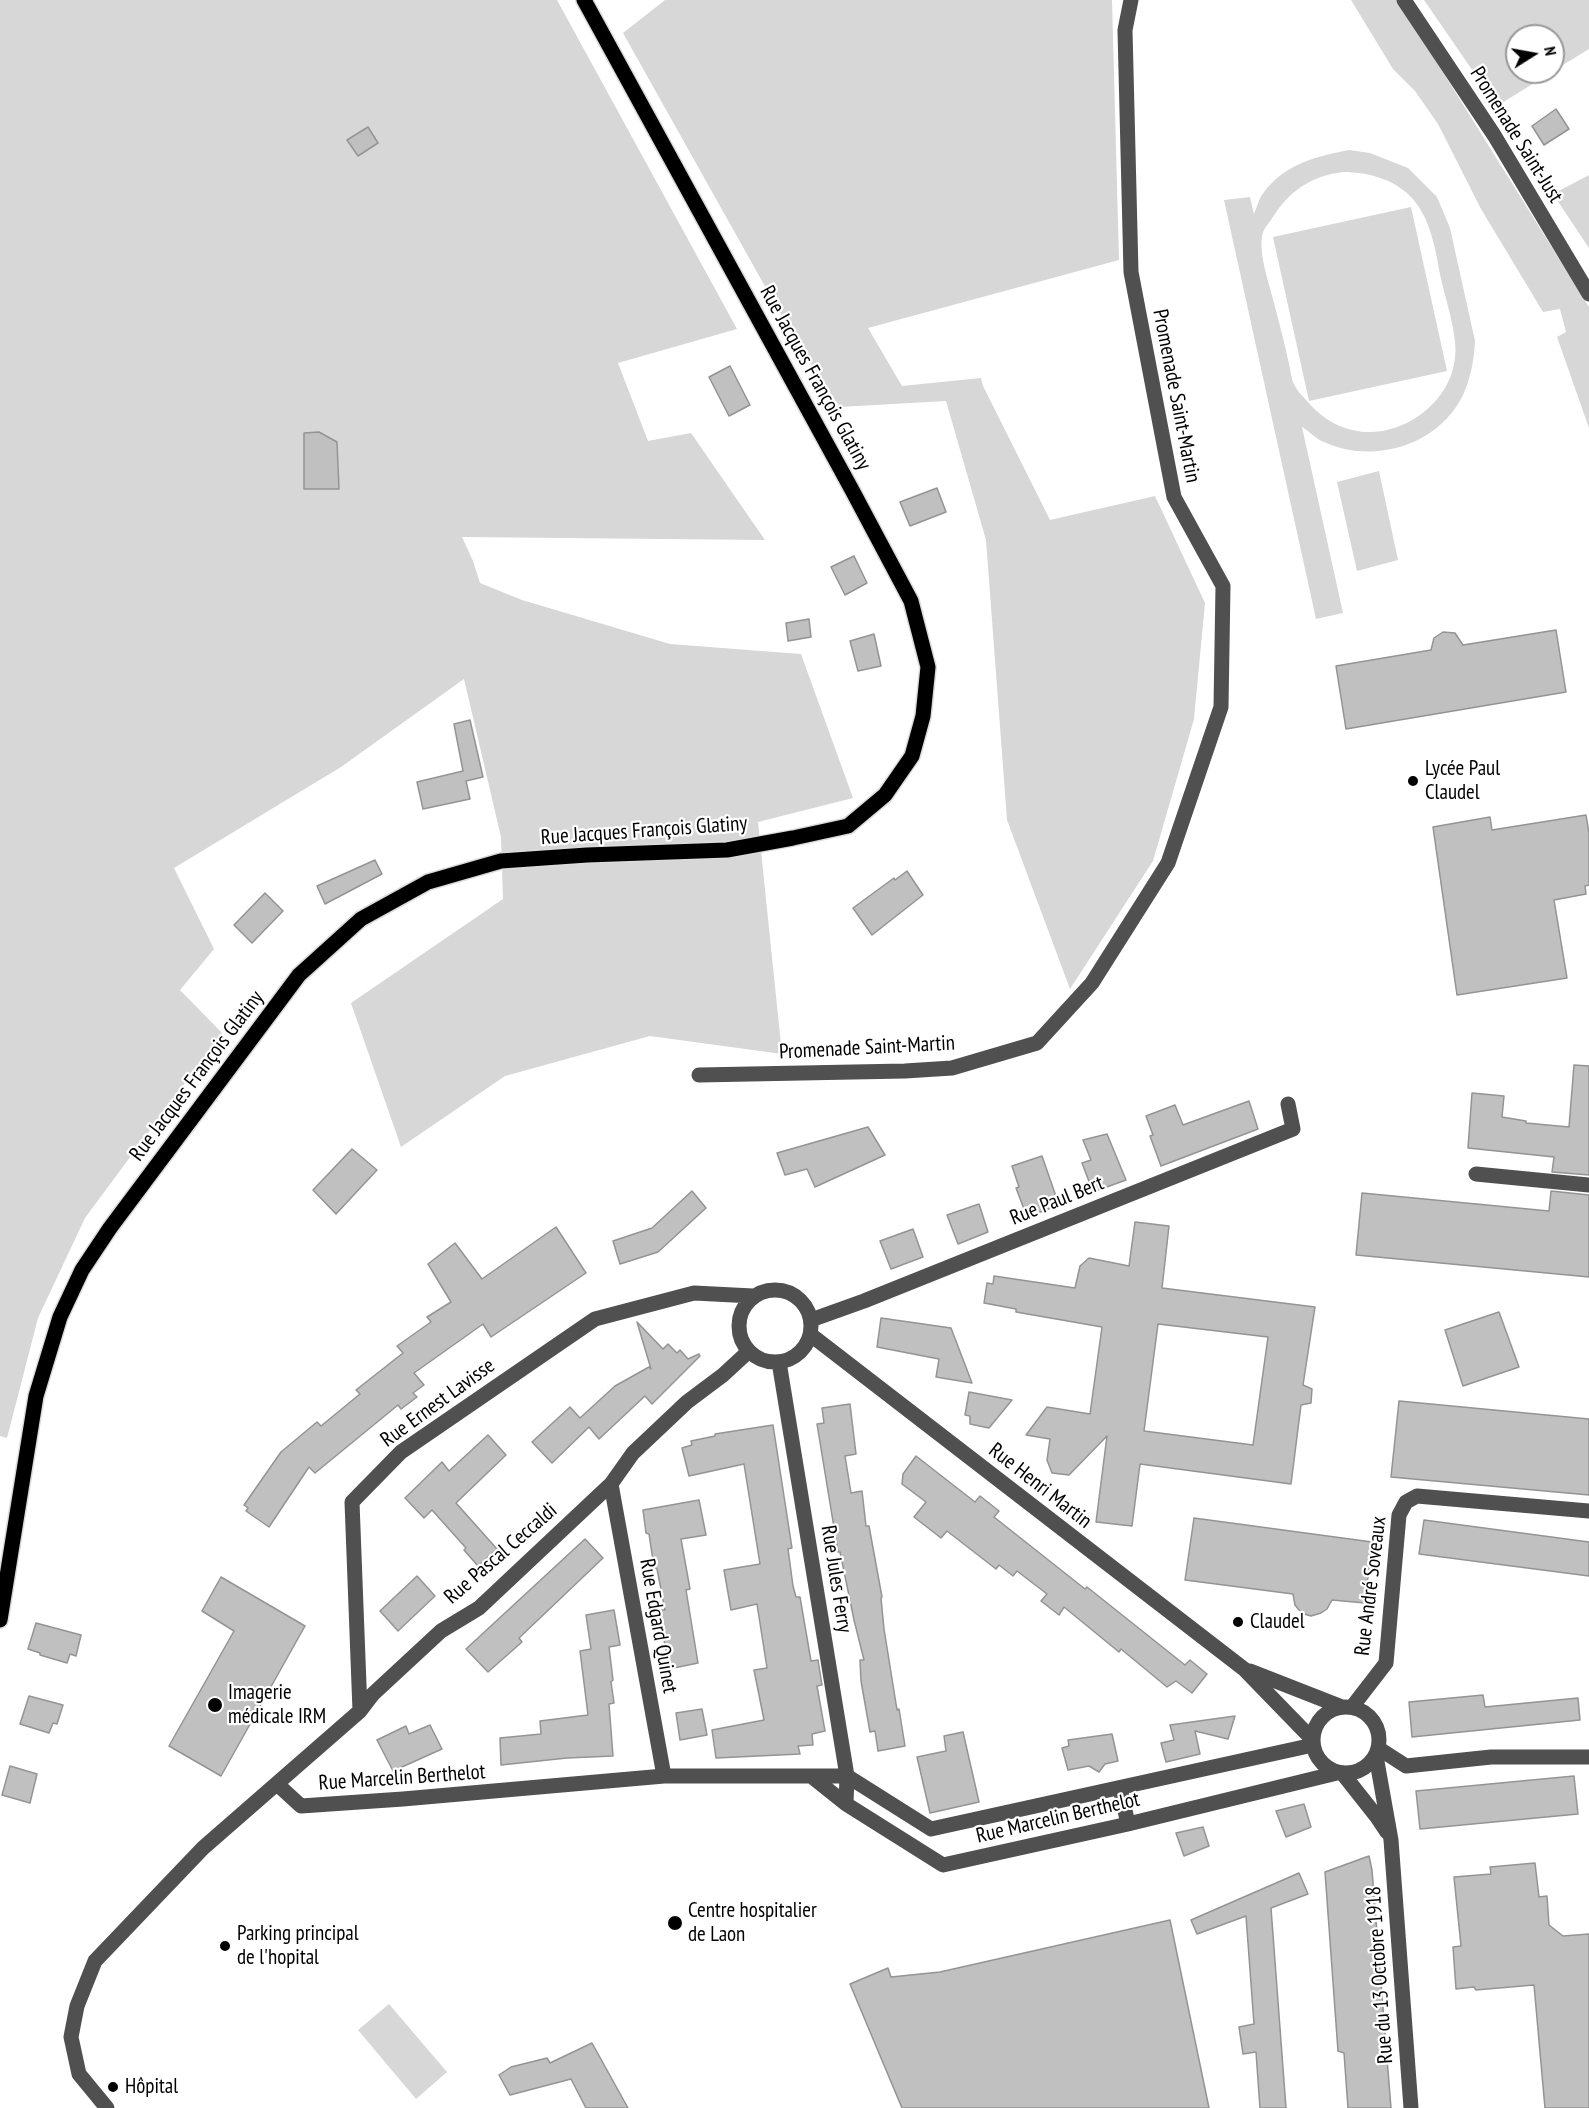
<!DOCTYPE html>
<meta charset="utf-8">
<style>
body{margin:0}
#map{position:relative;width:1589px;height:2108px;overflow:hidden;background:#fff;font-family:"PT Sans Narrow",sans-serif}
canvas{display:block}
.north{position:absolute;left:1505px;top:24px;width:60px;height:60px;box-sizing:border-box;background:#fff;border:2px solid #999;border-radius:50%;rotate:79deg;font-size:16px;font-weight:700;line-height:24px;text-align:center;color:#000}
.north::after{content:'';display:block;margin:auto;width:21px;height:27px;background:#000;clip-path:polygon(50% 0,100% 100%,50% 72%,0 100%)}
</style>
<div id="map">
<canvas width="1589" height="2108"></canvas>
<div class="north">N</div>
</div>
<script>
const g = document.querySelector('canvas').getContext('2d');
g.lineJoin = 'round';
function fillPath(path, color) { g.fillStyle = color; g.fill(path, 'evenodd'); }
function trace(path, color, width, dash) { g.strokeStyle = color; g.lineWidth = width; g.lineCap = dash ? 'butt' : 'round'; g.setLineDash(dash || []); g.stroke(path); }
function write(font, color, halo, rows, align = 'center') {
  g.font = font + ' "PT Sans Narrow",sans-serif'; g.lineWidth = 4.5; g.setLineDash([]); g.textBaseline = 'middle'; g.strokeStyle = halo; g.fillStyle = color; for (const [text, x, y, turn = 0] of rows) {
    g.save(); g.translate(x, y); g.rotate((+turn || 0) * Math.PI / 180); g.textAlign = isNaN(turn) ? turn : align; if (halo) g.strokeText(text, 0, 0); g.fillText(text, 0, 0); g.restore();
  }
}
fillPath(new Path2D(`
 M 0,0 L 557,0 L 737,329 L 618,363 L 648,441 L 691,433 L 765,540 L 462,537 L 473,561 L 480,583 L 522,600 L 670,644 L 801,654 L 853,798 L 758,822 L 782,1054 L 650,1036 L 505,1076 L 401,1147 L 351,1003 L 503,899 L 501,837 L 464,679 L 341,767 L 174,868 L 214,949 L 180,990 L 222,1033 L 85,1218 L 38,1318 L 7,1438 L 0,1436 Z
 M 665,0 L 1112,0 L 1119,260 L 868,328 L 902,386 L 981,378 L 983,386 L 1050,520 L 1155,496 L 1205,603 L 1194,719 L 1153,861 L 1070,989 L 1007,820 L 986,540 L 946,401 L 840,407 L 799,347 L 623,33 Z
 M 1351,0 L 1398,0 L 1589,307 L 1589,428 L 1557,337 L 1566,332 L 1560,309 L 1543,312 L 1481,209 L 1438,124 L 1415,91 L 1393,69 Z
 M 1424,0 L 1589,0 L 1589,49 L 1553,71 L 1553,36 L 1517,36 L 1517,72 L 1552,72 L 1497,106 Z
 M 1349,150 L 1370,153 L 1408,168 L 1437,197 L 1450,228 L 1475,341 C 1474,360 1471,377 1463,395 C 1439,445 1374,465 1324,442 C 1316,439 1309,431 1302,427 L 1343,613 L 1316,619 L 1224,200 L 1250,197 L 1254,214 C 1257,207 1259,198 1264,192 C 1285,164 1317,156 1349,150 ZM 1343,172 C 1369,172 1399,180 1416,203 C 1432,224 1436,253 1441,279 C 1446,300 1453,321 1455,342 C 1460,386 1424,424 1382,431 C 1352,436 1325,423 1306,400 C 1303,396 1297,391 1295,386 C 1291,380 1291,371 1289,364 C 1285,345 1280,326 1275,307 C 1270,285 1259,258 1262,236 C 1263,230 1268,224 1271,220 C 1288,192 1310,176 1343,172 Z
 M 1589,175 L 1589,248 L 1553,194 Z
 M 1411,207 L 1447,371 L 1309,401 L 1273,237 Z
 M 1379,471 L 1398,560 L 1357,571 L 1337,482 Z
 M 389,2004 L 447,2072 L 416,2099 L 358,2030 Z`), '#d7d7d7');
const building = new Path2D(`
 M 1556,109 L 1569,129 L 1544,145 L 1532,126 Z
 M 368,127 L 378,143 L 358,156 L 347,140 Z
 M 730,366 L 750,405 L 729,416 L 709,377 Z
 M 319,432 L 337,442 L 339,489 L 304,489 L 304,433 Z
 M 937,488 L 946,512 L 910,526 L 900,502 Z
 M 854,556 L 867,583 L 845,595 L 831,567 Z
 M 809,619 L 811,637 L 788,641 L 786,623 Z
 M 1556,630 L 1566,692 L 1346,729 L 1336,666 L 1431,650 L 1434,638 L 1443,632 L 1455,633 L 1463,645 Z
 M 874,634 L 881,666 L 858,671 L 850,641 Z
 M 470,720 L 483,777 L 466,781 L 470,799 L 423,809 L 417,782 L 463,771 L 454,724 Z
 M 1586,815 L 1589,833 L 1589,885 L 1585,886 L 1586,894 L 1554,900 L 1567,978 L 1457,995 L 1433,827 L 1490,817 L 1492,830 Z
 M 375,860 L 382,874 L 325,904 L 317,886 Z
 M 907,871 L 923,895 L 872,935 L 853,908 L 894,878 L 895,880 Z
 M 265,893 L 283,911 L 252,943 L 234,925 Z
 M 1574,1065 L 1589,1066 L 1589,1175 L 1552,1172 L 1554,1157 L 1468,1148 L 1472,1093 L 1504,1096 L 1502,1117 L 1526,1121 L 1526,1123 L 1569,1127 Z
 M 1249,1101 L 1258,1129 L 1161,1166 L 1150,1136 L 1153,1135 L 1146,1116 L 1175,1105 L 1183,1125 Z
 M 868,1127 L 885,1155 L 815,1187 L 807,1169 L 785,1175 L 777,1153 Z
 M 1107,1134 L 1126,1180 L 1093,1192 L 1082,1163 L 1091,1160 L 1083,1140 Z
 M 352,1149 L 377,1170 L 336,1214 L 313,1190 Z
 M 1042,1156 L 1059,1205 L 1027,1217 L 1016,1188 L 1019,1187 L 1012,1166 Z
 M 692,1191 L 706,1208 L 658,1252 L 620,1264 L 613,1241 L 652,1228 Z
 M 1551,1191 L 1589,1195 L 1589,1277 L 1356,1255 L 1362,1193 L 1549,1211 Z
 M 979,1204 L 988,1232 L 958,1244 L 947,1215 Z
 M 1135,1222 L 1169,1226 L 1162,1288 L 1315,1307 L 1303,1385 L 1312,1389 L 1311,1403 L 1301,1405 L 1291,1484 L 1140,1464 L 1132,1526 L 1096,1522 L 1107,1436 L 1069,1475 L 1052,1473 L 1047,1460 L 1050,1439 L 1026,1435 L 1047,1407 L 1090,1414 L 1102,1327 L 1016,1312 L 1016,1309 L 984,1303 L 987,1283 L 993,1284 L 994,1276 L 1075,1288 L 1080,1266 L 1089,1258 L 1129,1266 ZM 1158,1324 L 1268,1337 L 1253,1445 L 1144,1431 Z
 M 556,1227 L 586,1273 L 491,1337 L 483,1324 L 414,1373 L 424,1385 L 413,1393 L 417,1397 L 401,1409 L 398,1405 L 315,1473 L 309,1467 L 269,1527 L 246,1511 L 248,1508 L 244,1505 L 281,1452 L 317,1422 L 321,1426 L 360,1394 L 356,1390 L 403,1353 L 397,1346 L 431,1322 L 427,1317 L 451,1302 L 428,1264 L 455,1243 L 482,1279 Z
 M 913,1229 L 923,1257 L 891,1269 L 880,1241 Z
 M 1499,1312 L 1519,1367 L 1463,1386 L 1445,1330 Z
 M 881,1318 L 951,1328 L 972,1383 L 936,1377 L 939,1359 L 877,1347 Z
 M 637,1322 L 663,1349 L 668,1344 L 677,1353 L 680,1350 L 688,1359 L 699,1354 L 700,1356 L 652,1404 L 645,1396 L 599,1439 L 589,1427 L 552,1463 L 532,1442 L 570,1407 L 580,1418 L 615,1386 L 649,1367 L 651,1369 Z
 M 969,1392 L 1012,1400 L 989,1428 L 970,1424 L 970,1416 L 965,1415 Z
 M 1399,1401 L 1589,1419 L 1589,1495 L 1391,1477 Z
 M 850,1404 L 856,1454 L 845,1456 L 851,1493 L 862,1491 L 866,1526 L 869,1526 L 882,1597 L 881,1598 L 884,1629 L 897,1710 L 899,1709 L 905,1746 L 878,1751 L 875,1731 L 870,1732 L 861,1681 L 860,1660 L 864,1660 L 854,1620 L 840,1552 L 838,1552 L 817,1424 L 824,1423 L 822,1408 Z
 M 773,1425 L 792,1548 L 788,1549 L 793,1586 L 796,1597 L 800,1597 L 811,1661 L 818,1660 L 822,1685 L 817,1686 L 825,1731 L 812,1734 L 813,1745 L 798,1746 L 800,1754 L 716,1758 L 712,1730 L 764,1720 L 754,1670 L 767,1668 L 757,1604 L 731,1610 L 724,1570 L 760,1564 L 744,1464 L 689,1476 L 682,1448 L 692,1445 L 691,1441 L 715,1436 L 715,1434 Z
 M 488,1435 L 506,1455 L 456,1503 L 497,1549 L 478,1566 L 464,1550 L 466,1548 L 432,1510 L 424,1518 L 405,1498 L 442,1462 L 449,1471 Z
 M 916,1456 L 975,1502 L 980,1496 L 999,1511 L 994,1517 L 1085,1589 L 1087,1587 L 1185,1665 L 1190,1660 L 1207,1674 L 1192,1693 L 1176,1681 L 1167,1687 L 1121,1649 L 1119,1652 L 1064,1607 L 1059,1615 L 1041,1601 L 1047,1594 L 1017,1571 L 1013,1576 L 999,1565 L 996,1569 L 947,1531 L 941,1538 L 914,1517 L 926,1502 L 902,1484 L 903,1474 Z
 M 699,1500 L 706,1535 L 681,1539 L 690,1589 L 686,1590 L 698,1663 L 669,1669 L 659,1610 L 665,1610 L 657,1569 L 654,1567 L 649,1534 L 646,1533 L 643,1510 Z
 M 1194,1518 L 1372,1542 L 1365,1603 L 1332,1600 L 1327,1609 L 1321,1613 L 1311,1616 L 1304,1614 L 1299,1610 L 1295,1605 L 1293,1594 L 1185,1580 Z
 M 1424,1520 L 1589,1542 L 1589,1576 L 1419,1554 Z
 M 585,1539 L 603,1558 L 519,1638 L 522,1642 L 488,1672 L 466,1649 Z
 M 417,1576 L 435,1596 L 398,1631 L 380,1611 Z
 M 221,1577 L 305,1626 L 221,1776 L 169,1746 L 234,1631 L 202,1611 Z
 M 614,1610 L 620,1645 L 609,1647 L 613,1680 L 611,1682 L 614,1703 L 609,1704 L 613,1756 L 567,1758 L 501,1765 L 500,1738 L 541,1734 L 540,1721 L 588,1715 L 580,1651 L 591,1649 L 586,1615 Z
 M 36,1623 L 81,1635 L 76,1656 L 70,1654 L 67,1663 L 40,1655 L 40,1653 L 28,1649 Z
 M 1483,1695 L 1485,1707 L 1578,1698 L 1580,1720 L 1412,1737 L 1409,1702 Z
 M 29,1696 L 63,1705 L 57,1724 L 53,1723 L 49,1733 L 20,1724 Z
 M 702,1709 L 707,1735 L 680,1740 L 676,1713 Z
 M 1235,1716 L 1228,1739 L 1195,1731 L 1200,1754 L 1166,1762 L 1161,1743 L 1174,1740 L 1170,1725 Z
 M 430,1725 L 442,1749 L 393,1771 L 377,1740 L 406,1726 L 409,1734 Z
 M 963,1732 L 979,1802 L 930,1813 L 917,1757 L 946,1751 L 944,1736 Z
 M 1112,1734 L 1118,1761 L 1105,1764 L 1099,1772 L 1089,1766 L 1068,1770 L 1062,1748 L 1069,1746 L 1068,1740 Z
 M 10,1766 L 37,1774 L 30,1803 L 2,1795 Z
 M 1574,1776 L 1578,1814 L 1420,1829 L 1416,1791 Z
 M 1304,1804 L 1311,1827 L 1286,1837 L 1276,1811 Z
 M 1203,1827 L 1209,1846 L 1184,1856 L 1176,1833 Z
 M 1369,1856 L 1372,1870 L 1391,2108 L 1348,2108 L 1344,2053 L 1338,2051 L 1325,1872 Z
 M 1535,1863 L 1539,1897 L 1547,1896 L 1549,1925 L 1563,1936 L 1589,1934 L 1589,2108 L 1545,2108 L 1534,1985 L 1476,1990 L 1474,1987 L 1456,1989 L 1453,1947 L 1461,1946 L 1454,1877 L 1491,1874 L 1490,1867 Z
 M 1299,1873 L 1308,1894 L 1271,1908 L 1286,2108 L 1260,2108 L 1256,2052 L 1243,2054 L 1239,2027 L 1254,2024 L 1246,1916 L 1197,1934 L 1191,1920 Z
 M 1170,1920 L 1209,2108 L 902,2108 L 850,1984 L 888,1968 L 891,1977 L 940,1972 Z
 M 592,2043 L 628,2108 L 586,2108 L 571,2079 L 510,2095 L 499,2075 L 511,2067 L 547,2058 L 550,2063 Z`);
fillPath(building, '#c0c0c0');
trace(building, '#949494', 1.5);
const major = new Path2D(`
 M 0,1620 L 36,1396 L 60,1317 L 82,1270 L 110,1228 L 299,975 L 361,919 L 428,882 L 501,861 L 587,855 L 727,850 L 793,838 L 848,826 L 885,795 L 912,756 L 923,716 L 928,667 L 911,601 L 852,490 L 584,0`);
trace(major, '#dbdbdb', 18);
trace(new Path2D(`
 M 1404,0 L 1494,135 L 1589,294
 M 699,1075 L 905,1071 L 952,1068 L 1037,1043 L 1092,983 L 1168,863 L 1221,707 L 1223,586 L 1174,497 L 1131,272 L 1125,30 L 1131,0
 M 1476,1174 L 1589,1185
 M739 1326a36 36 0 1 1 72 0a36 36 0 1 1-72 0Z
 M 811,1320 L 864,1301 L 1293,1129 L 1288,1104
 M 811,1335 L 1244,1669 L 1312,1739
 M 779,1362 L 847,1776 L 846,1804
 M 611,1484 L 664,1776
 M 1250,1671 L 1342,1707
 M1313 1740a33 33 0 1 1 66 0a33 33 0 1 1-66 0Z
 M 1352,1707 L 1386,1663 L 1399,1515 L 1406,1502 L 1417,1496 L 1589,1511
 M 360,1711 L 352,1502 L 401,1452 L 595,1319 L 694,1293 L 753,1296
 M 1378,1748 L 1406,1766 L 1491,1757 L 1589,1757
 M 1376,1756 L 1391,1840 L 1411,2108
 M 1343,1774 L 1377,1817 L 1387,1832
 M 811,1776 L 846,1804 L 943,1865 L 1128,1824 L 1337,1773
 M 277,1784 L 301,1806 L 403,1799 L 664,1776 L 847,1776 L 931,1829 L 1313,1745
 M 1120,1788 L 1128,1824
 M 107,2108 L 79,2074 L 71,2037 L 77,2006 L 95,1961 L 203,1848 L 360,1711 L 373,1694 L 441,1631 L 479,1608 L 611,1484 L 633,1453 L 687,1402 L 723,1375 L 749,1351`), '#505050', 15);
trace(major, '#000', 15);
for (const [x, y, r, color] of [
 [1413,781,6,"#000"],
 [1238,1622,6,"#000"],
 [215,1705,8,"#000"],
 [675,1923,8,"#000"],
 [225,1946,6,"#000"],
 [113,2087,6,"#000"]
]) { const dot = new Path2D(); dot.arc(x, y, r, 0, 2 * Math.PI); g.fillStyle = color; g.fill(dot); trace(dot, '#fff', 2); }
write('21px', '#000', '#fff', [
 ["Promenade Saint-Just",1516,135,58],
 ["Rue Jacques François Glatiny",815,378,61],
 ["Promenade Saint-Martin",1176,396,79],
 ["Rue Jacques François Glatiny",644,831,-4],
 ["Promenade Saint-Martin",867,1048,-3],
 ["Rue Jacques François Glatiny",197,1076,-53],
 ["Rue Paul Bert",1057,1201,-22],
 ["Rue Ernest Lavisse",438,1403,-36],
 ["Rue Henri Martin",1040,1486,38],
 ["Rue Pascal Ceccaldi",501,1554,-41],
 ["Rue Jules Ferry",836,1579,81],
 ["Rue André Soveaux",1371,1586,-83],
 ["Rue Edgard Quinet",658,1626,80],
 ["Rue Marcelin Berthelot",402,1778,-4],
 ["Rue Marcelin Berthelot",1058,1818,-13],
 ["Rue du 13 Octobre 1918",1380,1975,-94]
]);
write('21px', '#000', '#fff', [
 ["Lycée Paul",1425,769],
 ["Claudel",1425,793],
 ["Claudel",1250,1622],
 ["Imagerie",228,1693],
 ["médicale IRM",228,1717],
 ["Centre hospitalier",688,1911],
 ["de Laon",688,1935],
 ["Parking principal",237,1934],
 ["de l'hopital",237,1958],
 ["Hôpital",125,2087]
], 'left');
</script>
